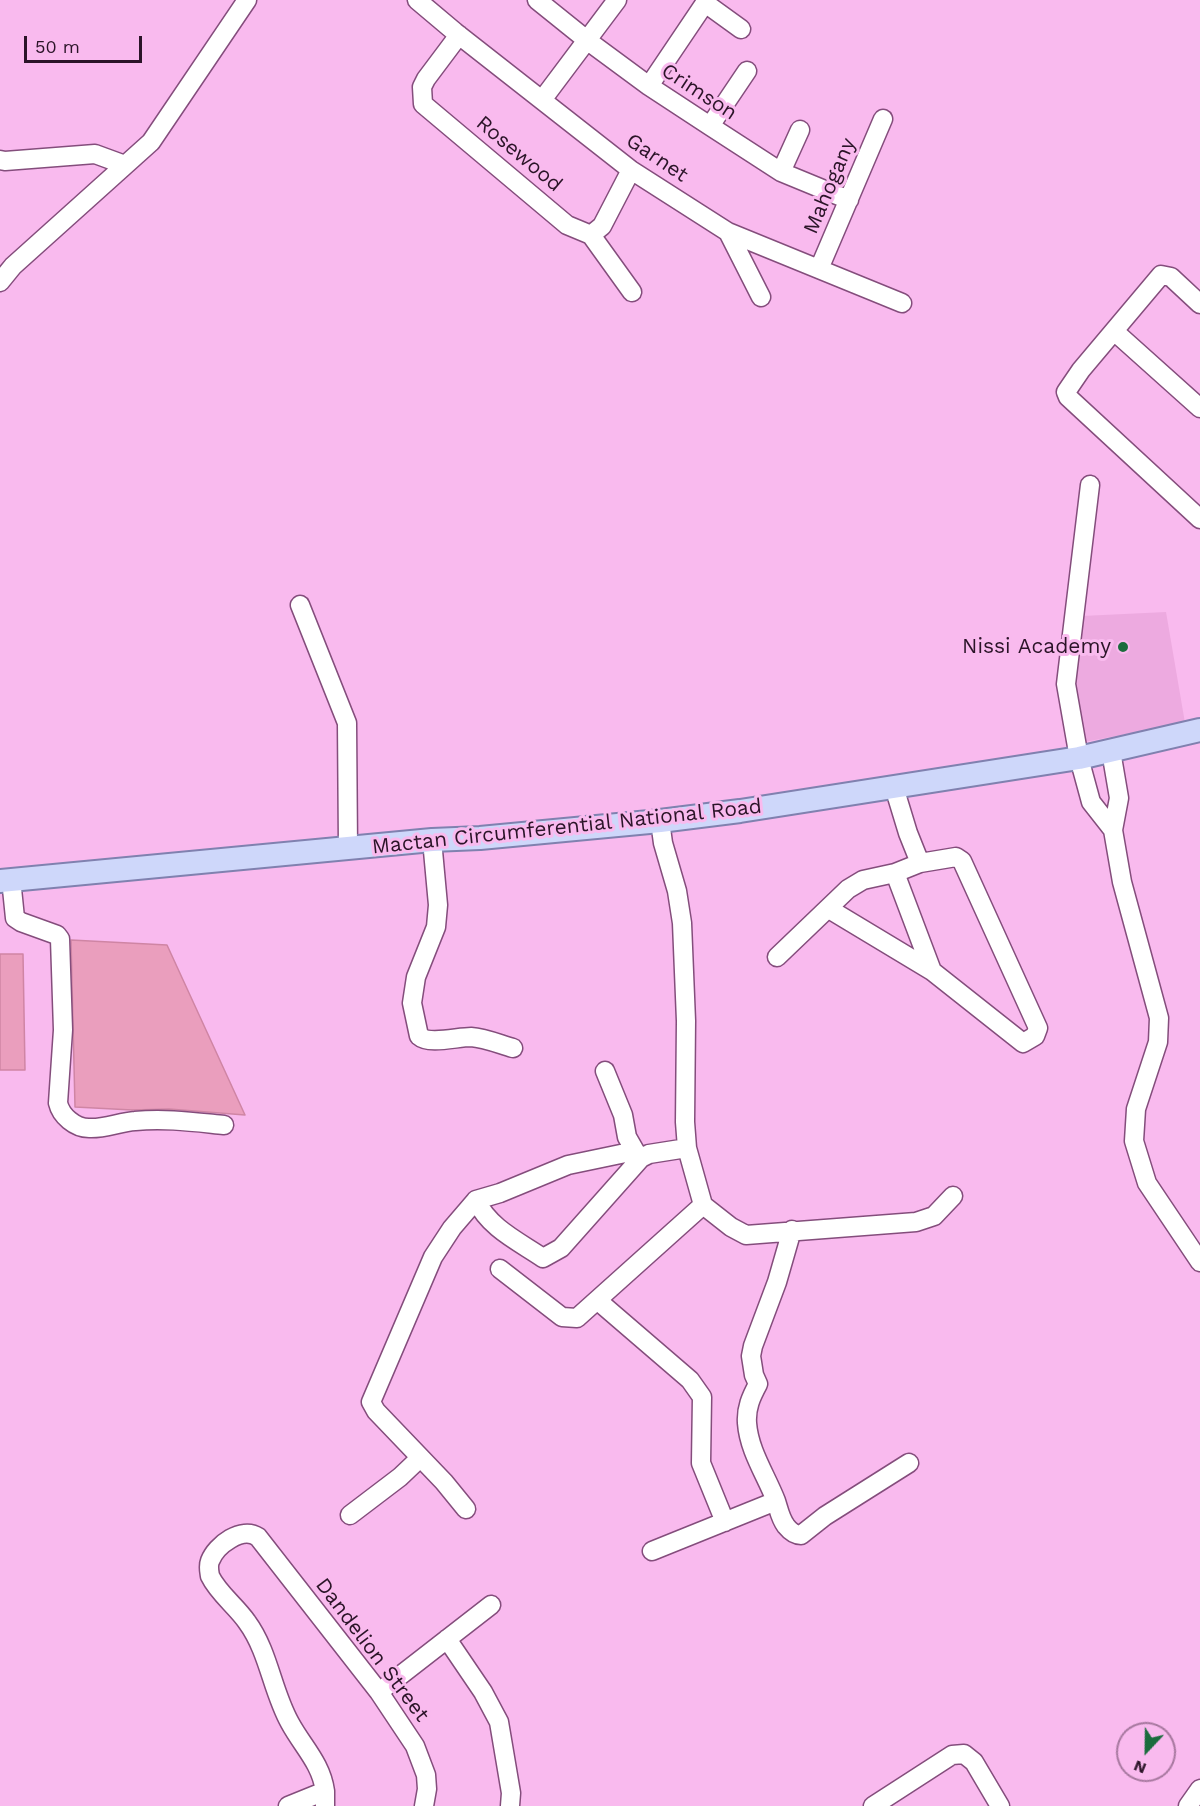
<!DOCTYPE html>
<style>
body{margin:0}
#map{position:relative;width:1200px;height:1806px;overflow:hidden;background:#f9baee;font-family:"Work Sans",sans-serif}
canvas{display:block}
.north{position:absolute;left:1116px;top:1722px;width:60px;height:60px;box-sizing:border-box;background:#f9baee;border:2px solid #a7789f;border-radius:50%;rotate:202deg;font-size:16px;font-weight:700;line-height:24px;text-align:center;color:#2b1428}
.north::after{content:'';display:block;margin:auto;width:21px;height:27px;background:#1b6c3d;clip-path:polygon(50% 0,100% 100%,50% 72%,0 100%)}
.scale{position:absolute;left:24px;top:36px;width:118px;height:27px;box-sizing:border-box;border:3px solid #2b1428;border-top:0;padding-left:8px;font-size:18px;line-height:21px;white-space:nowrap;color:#2b1428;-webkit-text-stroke:4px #f9baee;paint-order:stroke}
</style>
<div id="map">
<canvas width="1200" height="1806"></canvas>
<div class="north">N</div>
<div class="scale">50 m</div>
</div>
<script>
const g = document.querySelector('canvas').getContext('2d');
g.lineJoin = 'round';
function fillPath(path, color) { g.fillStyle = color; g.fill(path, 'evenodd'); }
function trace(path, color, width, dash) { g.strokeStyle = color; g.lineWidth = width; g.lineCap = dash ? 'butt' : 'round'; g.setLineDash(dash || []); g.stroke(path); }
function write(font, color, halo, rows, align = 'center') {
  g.font = font + ' "Work Sans",sans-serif'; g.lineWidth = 6; g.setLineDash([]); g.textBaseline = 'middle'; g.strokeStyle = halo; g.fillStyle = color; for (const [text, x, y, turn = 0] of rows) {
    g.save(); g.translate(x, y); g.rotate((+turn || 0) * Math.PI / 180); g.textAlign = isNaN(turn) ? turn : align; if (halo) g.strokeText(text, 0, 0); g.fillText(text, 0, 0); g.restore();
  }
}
fillPath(new Path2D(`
 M 1166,612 L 1185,723 L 1079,743 L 1067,678 L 1082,616 Z`), '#edaae0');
const building = new Path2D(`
 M 71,940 L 167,945 L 245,1115 L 169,1109 L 132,1110 L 75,1107 Z
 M 0,954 L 23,954 L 25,1070 L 0,1070 Z`);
fillPath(building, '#ea9ebd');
trace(building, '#cf85a4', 1.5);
const minor = new Path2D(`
 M 417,0 L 455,32 L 631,170 L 728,232 L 902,303
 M 537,0 L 588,41 L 649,86 L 710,126 L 781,172 L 849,200
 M 705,3 L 741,29
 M 459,35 L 426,79 L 422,87 L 423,104 L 567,225 L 591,235 L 632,292
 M 649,86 L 707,0
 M 542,100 L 617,0
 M 710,126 L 747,71
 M 0,160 L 5,161 L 95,154 L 125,165
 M 781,172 L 800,130
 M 728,232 L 761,297
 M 591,235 L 602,226 L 631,170
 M 819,269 L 883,119
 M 0,282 L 13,266 L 151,142 L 247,0
 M 1200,304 L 1171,277 L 1161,275 L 1081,370 L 1066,392 L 1068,397 L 1200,519
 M 1114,331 L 1200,408
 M 1090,485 L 1066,684 L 1079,758 L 1091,802 L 1113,830
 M 300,605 L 347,723 L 348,848
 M 1111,751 L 1119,798 L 1113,830 L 1122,882 L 1159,1018 L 1158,1042 L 1136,1109 L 1134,1141 L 1147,1183 L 1200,1262
 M 894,787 L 908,833 L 920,863
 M 660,821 L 663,843 L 677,891 L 682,923 L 686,1021 L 685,1122 L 687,1148 L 703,1205 L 731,1227 L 746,1235 L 916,1222 L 934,1216 L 953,1196
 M 432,840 L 438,905 L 436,927 L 416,977 L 412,1003 L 419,1036 C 429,1045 457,1037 471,1037 C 485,1038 499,1044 513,1048
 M 895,873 L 932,971
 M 11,879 L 15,918 L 21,922 L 57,935 L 60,939 L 63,1030 L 58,1103 C 61,1116 75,1128 89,1128 C 104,1129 120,1122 135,1121 C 165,1118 194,1122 224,1125
 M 777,957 L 848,889 L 863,880 L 895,873 L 920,863 L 956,857 L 962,861 L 1038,1028 L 1035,1036 L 1023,1043 L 932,971 L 829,909
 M 605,1071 L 623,1115 L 627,1137 L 635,1151
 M 476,1200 C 489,1228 518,1241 543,1258 L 561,1248 L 641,1158 L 649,1154 L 687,1148
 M 792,1230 L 777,1282 L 753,1346 L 751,1356 L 754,1375 L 758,1384 C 751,1397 746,1408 747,1423 C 749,1451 766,1475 776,1501 C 779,1510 780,1518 786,1526 C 790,1531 795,1535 801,1535 L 825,1516 L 909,1463
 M 500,1269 L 562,1317 L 577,1318 L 703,1205
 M 597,1300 L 690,1380 L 702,1397 L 701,1463 L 725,1522
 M 466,1509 L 444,1482 L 376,1411 L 371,1402 L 433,1257 L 452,1228 L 476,1200 L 500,1193 L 568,1165 L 635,1151 L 641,1158
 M 350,1515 L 400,1477 L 420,1458
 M 652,1551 L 776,1501
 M 447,1639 L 483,1692 L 499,1722 L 511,1793 L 510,1806
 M 379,1692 L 491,1605
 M 325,1791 C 321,1763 303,1747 290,1723 C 272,1691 269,1652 247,1622 C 236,1606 218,1593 210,1576 C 209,1570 208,1566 210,1561 C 216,1545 242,1526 258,1537 L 379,1692 L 415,1746 L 426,1775 L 427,1789 L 424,1806
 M 288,1806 L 325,1791 L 325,1806
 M 873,1806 L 952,1755 L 964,1754 L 974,1762 L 1000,1806
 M 1188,1806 L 1200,1789`);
const major = new Path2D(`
 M 0,881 L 432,840 L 480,838 L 660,821 L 740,811 L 1079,758 L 1200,730`);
trace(minor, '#844d7c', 21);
trace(major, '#8081af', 26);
trace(minor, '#fff', 18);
trace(major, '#ced7fa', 22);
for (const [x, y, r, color] of [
 [1123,647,6,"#1b6c3d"]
]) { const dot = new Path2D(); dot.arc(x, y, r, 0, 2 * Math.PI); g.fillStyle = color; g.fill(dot); trace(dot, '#f9baee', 2); }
write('21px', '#2b1428', '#f9baee', [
 ["Crimson",699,92,33],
 ["Rosewood",519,154,40],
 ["Garnet",657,158,34],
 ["Mahogany",830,186,-67],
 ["Mactan Circumferential National Road",567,827,-6],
 ["Dandelion Street",372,1650,53]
]);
write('21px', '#2b1428', '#f9baee', [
 ["Nissi Academy",1111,647]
], 'right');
</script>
